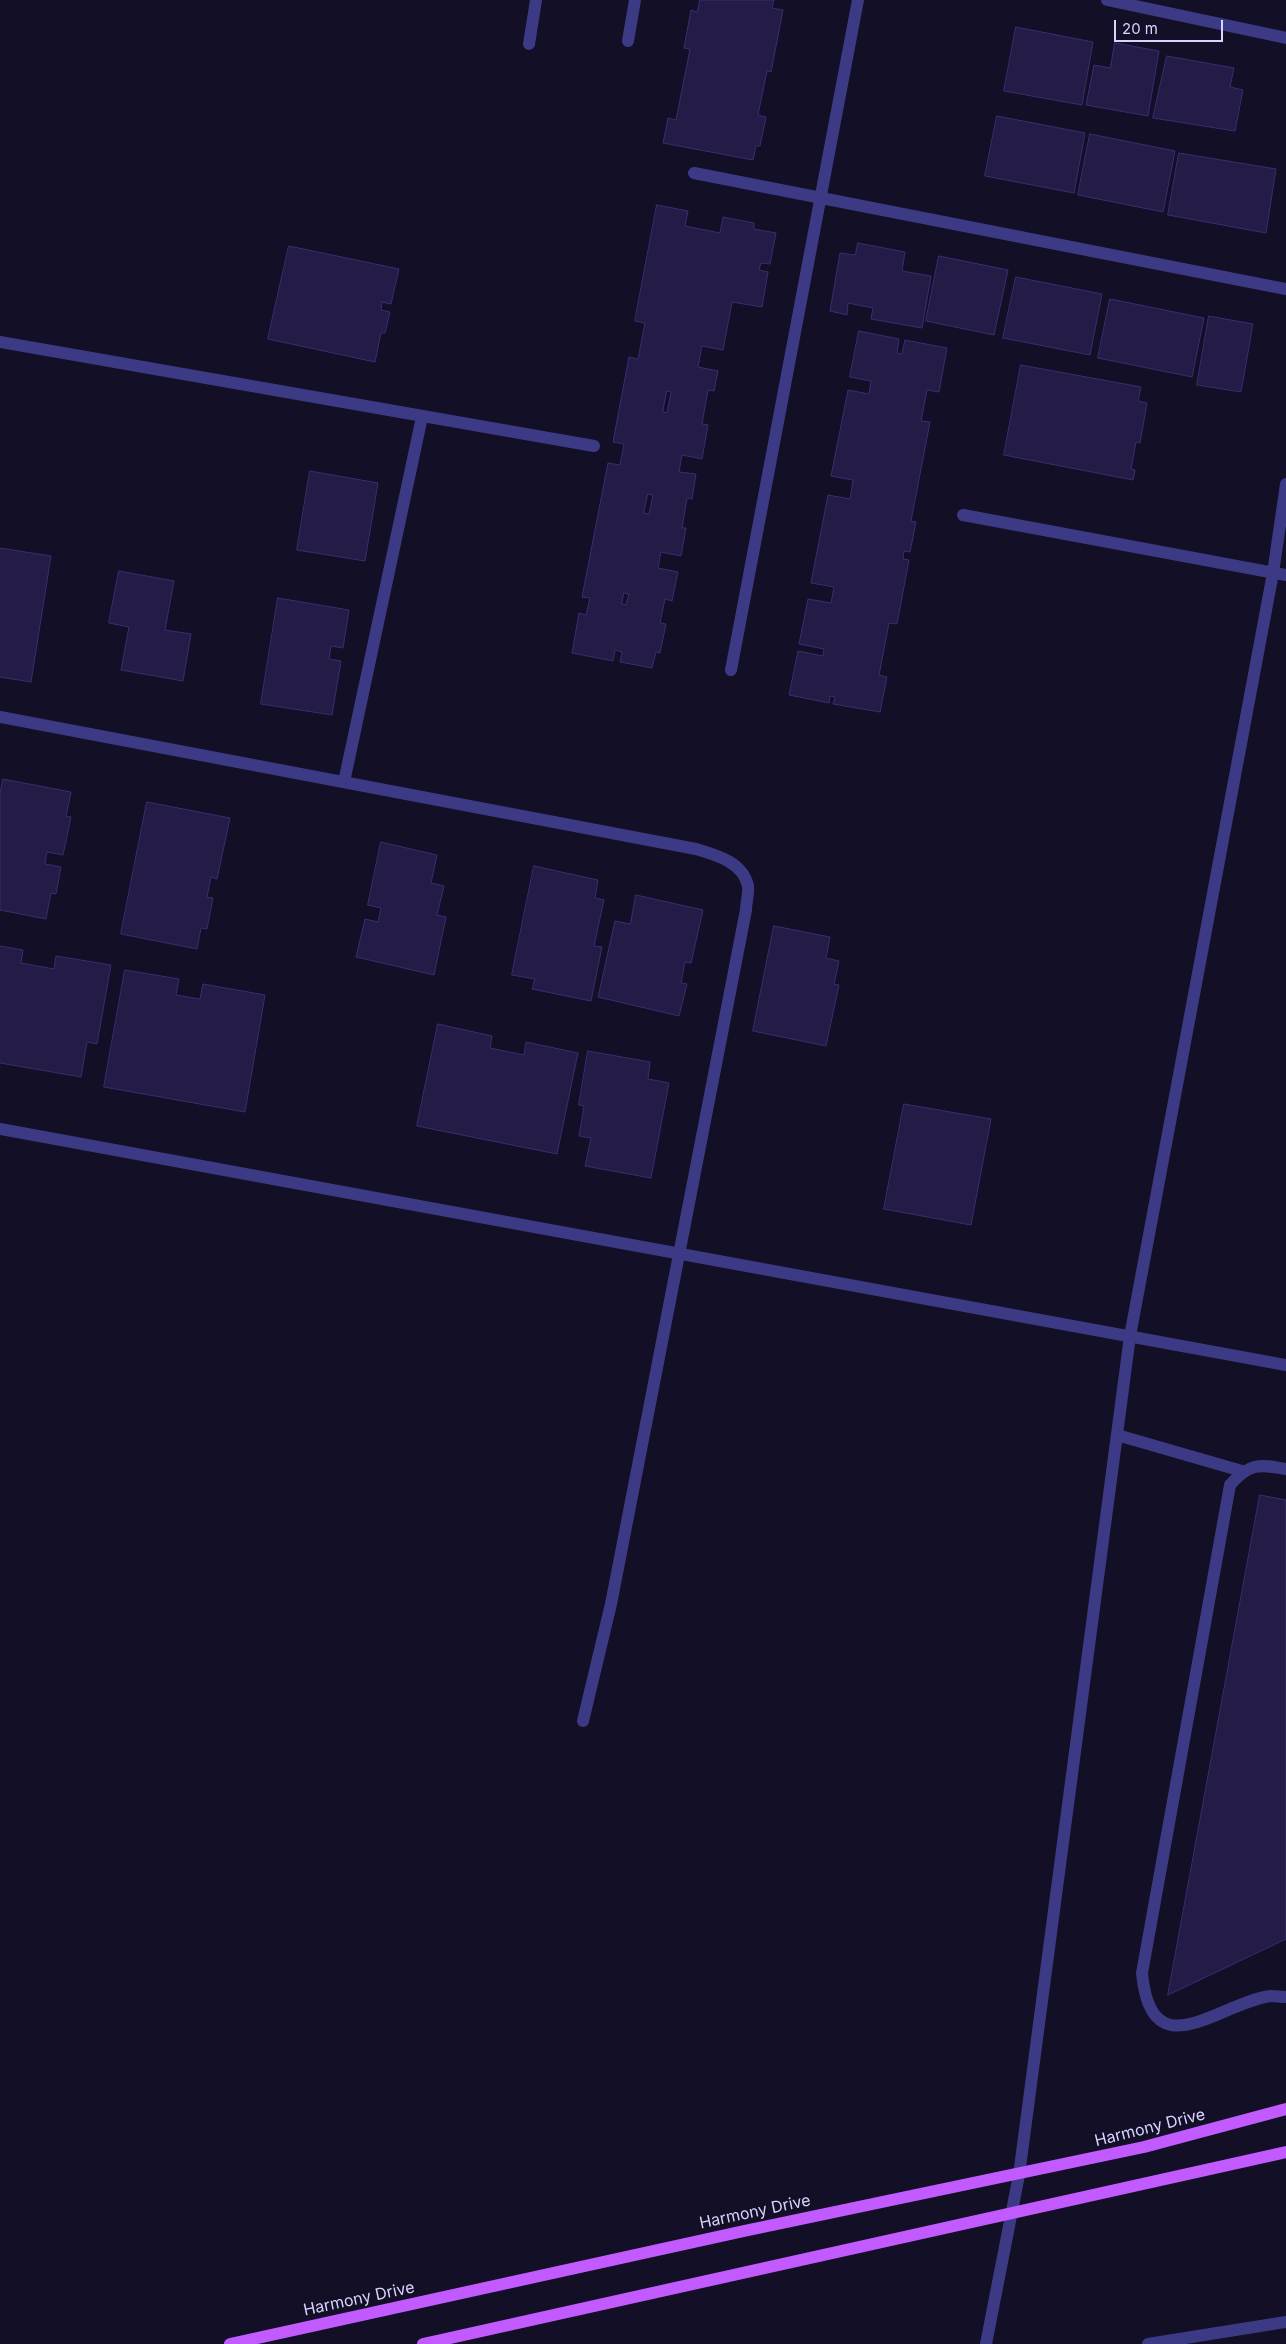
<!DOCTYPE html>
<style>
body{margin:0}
#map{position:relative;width:1286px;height:2344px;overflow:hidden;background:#130f26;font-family:Inter,sans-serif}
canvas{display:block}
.scale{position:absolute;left:1114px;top:20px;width:109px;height:22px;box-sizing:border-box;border:2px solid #d9d4ff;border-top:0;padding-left:6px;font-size:15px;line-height:18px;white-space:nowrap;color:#d9d4ff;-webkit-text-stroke:4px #130f26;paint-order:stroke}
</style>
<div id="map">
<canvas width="1286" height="2344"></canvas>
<div class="scale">20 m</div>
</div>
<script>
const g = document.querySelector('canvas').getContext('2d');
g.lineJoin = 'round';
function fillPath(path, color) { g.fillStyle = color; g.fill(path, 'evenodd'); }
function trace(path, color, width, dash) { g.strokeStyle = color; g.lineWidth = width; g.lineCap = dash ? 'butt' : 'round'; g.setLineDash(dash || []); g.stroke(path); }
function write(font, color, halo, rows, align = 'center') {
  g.font = font + ' Inter,sans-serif'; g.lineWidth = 4.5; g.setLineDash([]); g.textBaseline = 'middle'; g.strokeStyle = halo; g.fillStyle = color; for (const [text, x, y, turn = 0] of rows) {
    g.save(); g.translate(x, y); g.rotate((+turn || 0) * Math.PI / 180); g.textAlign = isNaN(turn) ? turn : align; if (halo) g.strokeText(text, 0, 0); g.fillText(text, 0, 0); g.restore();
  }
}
const building = new Path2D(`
 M 700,0 L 774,0 L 772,8 L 783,10 L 771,72 L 767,71 L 758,115 L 766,117 L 760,146 L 756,146 L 753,160 L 663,143 L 668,118 L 676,120 L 690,49 L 684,48 L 691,10 L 697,12 Z
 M 1016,27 L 1093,42 L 1082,105 L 1004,91 Z
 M 1115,43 L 1159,51 L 1148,116 L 1086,105 L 1094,65 L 1110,68 Z
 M 1167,56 L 1234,68 L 1230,87 L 1243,90 L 1235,131 L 1153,118 Z
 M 997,116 L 1085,133 L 1074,193 L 985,176 Z
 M 1090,134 L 1175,151 L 1163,212 L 1078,195 Z
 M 1179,153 L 1276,169 L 1266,233 L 1168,215 Z
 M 657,205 L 688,211 L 685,226 L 720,233 L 723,217 L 754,223 L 754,229 L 776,233 L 770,264 L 761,263 L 759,270 L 768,272 L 762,307 L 732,302 L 723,350 L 702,346 L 698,367 L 718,371 L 714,391 L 708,390 L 702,424 L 708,425 L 702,459 L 682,455 L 679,472 L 696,474 L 692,499 L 687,498 L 682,528 L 686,528 L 681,556 L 661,552 L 658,568 L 678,572 L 672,601 L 665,599 L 660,623 L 666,624 L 660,653 L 656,652 L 652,668 L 620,662 L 622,652 L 615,650 L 613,661 L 572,653 L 579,613 L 586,615 L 590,598 L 582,597 L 608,463 L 620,465 L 624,444 L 613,442 L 629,357 L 638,359 L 645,323 L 635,321 ZM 667,391 L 671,392 L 667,413 L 663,412 ZM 648,494 L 653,495 L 649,514 L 644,513 ZM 624,593 L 629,594 L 626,605 L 622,604 Z
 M 858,243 L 905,252 L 902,271 L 931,276 L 922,328 L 871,319 L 873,308 L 848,303 L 847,315 L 830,311 L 840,253 L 855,255 Z
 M 289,246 L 399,269 L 391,304 L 382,302 L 381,310 L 390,312 L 385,333 L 381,333 L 375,362 L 268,339 Z
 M 939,256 L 1008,270 L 994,335 L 926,321 Z
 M 1016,277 L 1102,294 L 1090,355 L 1003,338 Z
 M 1110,299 L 1204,318 L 1192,377 L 1098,358 Z
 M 1209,316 L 1253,324 L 1241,392 L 1197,385 Z
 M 859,331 L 899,339 L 897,353 L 902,354 L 905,340 L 947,348 L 939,392 L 927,390 L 921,421 L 930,422 L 911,521 L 916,522 L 910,552 L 904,551 L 903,559 L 909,560 L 897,624 L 889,623 L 879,675 L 887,677 L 880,712 L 833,704 L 835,697 L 830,696 L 829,703 L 789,695 L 798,651 L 823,656 L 824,649 L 799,644 L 808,599 L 831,603 L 834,587 L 811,583 L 828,495 L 850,499 L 853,480 L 831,476 L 848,390 L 869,394 L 871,381 L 850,377 Z
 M 1021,365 L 1141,387 L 1138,401 L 1147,403 L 1140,443 L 1136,442 L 1131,469 L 1135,470 L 1133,480 L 1004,455 Z
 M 310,471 L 378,483 L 365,561 L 297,550 Z
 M 0,548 L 51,556 L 31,682 L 0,677 Z
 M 119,571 L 174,581 L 165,630 L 191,634 L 183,681 L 121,670 L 129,627 L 109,623 Z
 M 278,598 L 349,610 L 343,648 L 331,646 L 329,659 L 341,661 L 332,715 L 261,704 Z
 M 3,779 L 71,792 L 66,816 L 71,817 L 63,855 L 47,852 L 45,864 L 61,867 L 56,894 L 51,893 L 46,919 L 0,910 L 0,795 Z
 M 147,802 L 230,818 L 217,879 L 211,877 L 207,897 L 213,898 L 207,929 L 201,928 L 197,949 L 121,934 Z
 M 381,842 L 437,855 L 431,883 L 444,886 L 437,915 L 446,917 L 434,975 L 356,957 L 365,919 L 378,922 L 381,908 L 368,905 Z
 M 534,866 L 598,880 L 595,898 L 604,900 L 594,946 L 602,947 L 591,1001 L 532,989 L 535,979 L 512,975 Z
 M 636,895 L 703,910 L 691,963 L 685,962 L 681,983 L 687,984 L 679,1016 L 598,997 L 615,921 L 630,924 Z
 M 774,926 L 830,937 L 826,958 L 839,961 L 834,984 L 839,985 L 826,1046 L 753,1031 Z
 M 0,946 L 23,950 L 21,963 L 54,969 L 56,956 L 111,965 L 97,1044 L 87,1042 L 81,1077 L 0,1063 Z
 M 125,970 L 179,979 L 176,995 L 200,999 L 203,984 L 265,995 L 245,1112 L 104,1087 Z
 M 438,1024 L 492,1036 L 490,1048 L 524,1055 L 526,1042 L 578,1053 L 557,1154 L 417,1126 Z
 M 588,1051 L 650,1062 L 648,1079 L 669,1083 L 651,1178 L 585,1166 L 591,1138 L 579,1136 L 584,1106 L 579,1105 Z
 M 904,1104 L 991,1119 L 971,1225 L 884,1209 Z
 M 1260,1495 L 1286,1500 L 1286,1939 L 1168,1995 Z`);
fillPath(building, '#241b47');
trace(building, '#3b2d73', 1);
trace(new Path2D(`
 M 1107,0 L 1286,38
 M 628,41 L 635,0
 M 529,44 L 536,0
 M 694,173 L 1286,289
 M 0,342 L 594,446
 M 963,515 L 1286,575
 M 731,670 L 858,0
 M 0,717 L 696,849 C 716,855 743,862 748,886 C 749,893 746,903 746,910 L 611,1604 L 583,1721
 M 344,782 L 422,417
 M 0,1129 L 1286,1365
 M 1117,1435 L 1242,1471
 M 1286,1469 C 1259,1464 1249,1463 1230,1485 L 1142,1973 C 1151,2072 1220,2002 1271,1996 C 1276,1996 1281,1997 1286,1997
 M 986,2344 L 1019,2175 L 1130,1336 L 1273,573 L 1286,484
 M 1148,2344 L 1286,2322`), '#3d3a85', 12);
trace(new Path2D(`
 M 230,2344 L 744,2231 L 1144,2147 L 1286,2109
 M 423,2344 L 1286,2152`), '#c25bff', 12);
write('16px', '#d9d4ff', '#130f26', [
 ["Harmony Drive",1150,2128,-14],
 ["Harmony Drive",755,2212,-12],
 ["Harmony Drive",359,2299,-12]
]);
</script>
